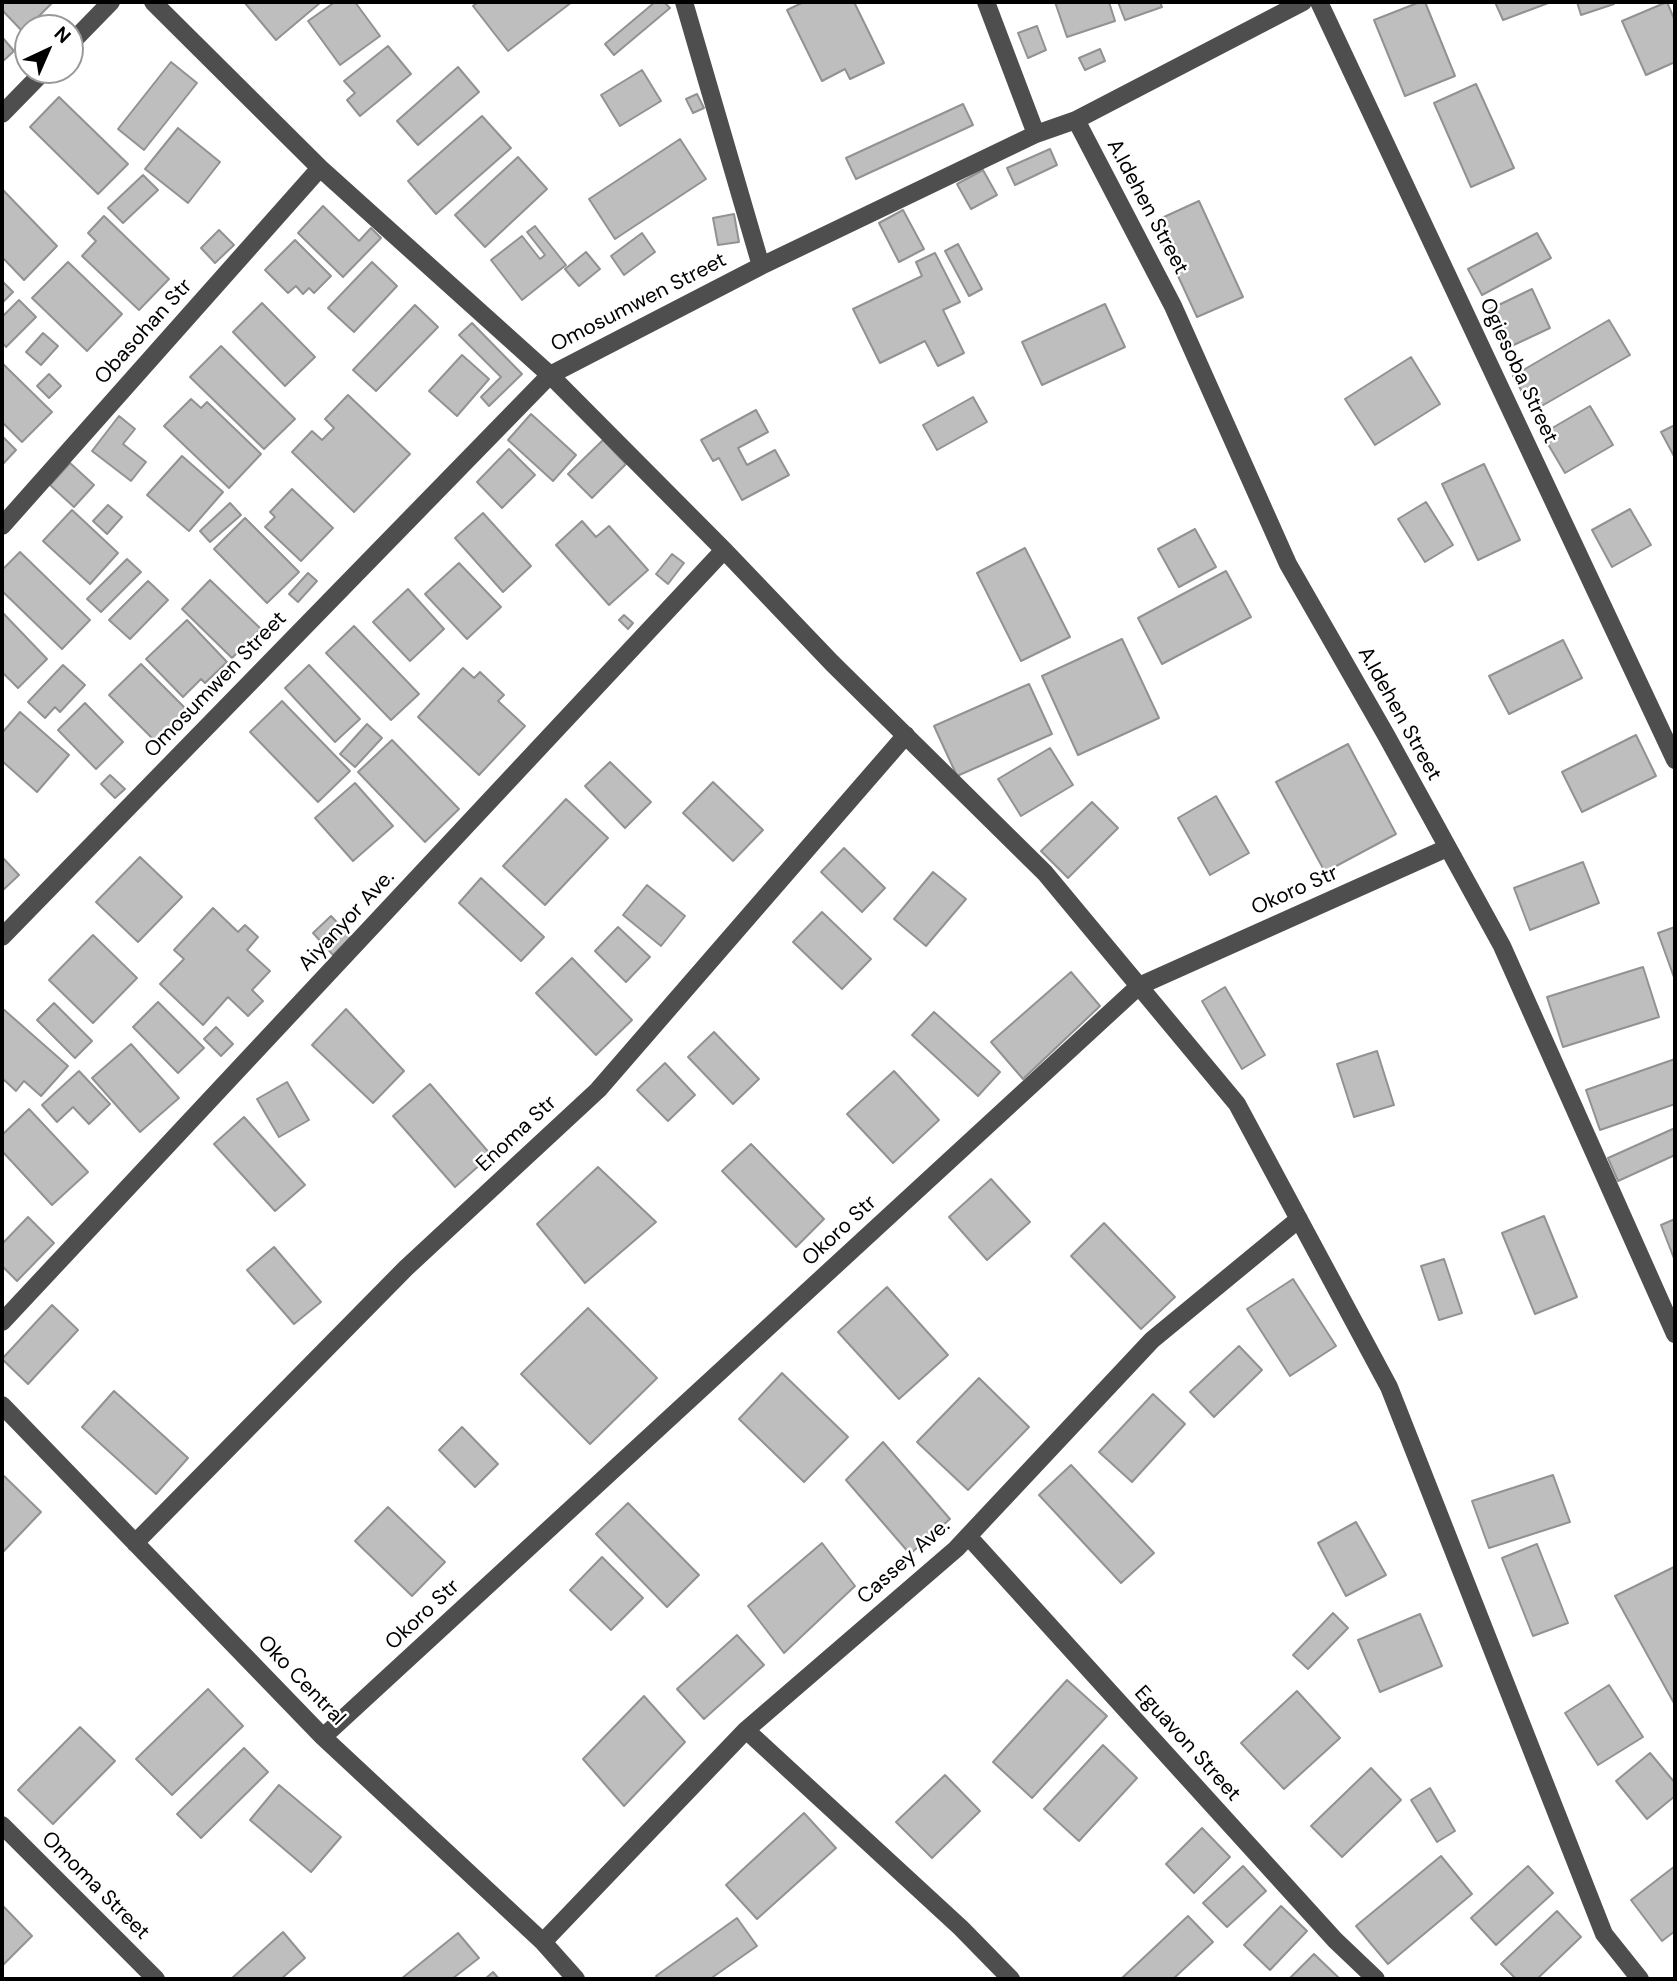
<!DOCTYPE html>
<style>
body{margin:0}
#map{position:relative;width:1677px;height:1981px;overflow:hidden;background:#fff;font-family:"DM Sans",sans-serif}
canvas{display:block}
.frame{position:absolute;inset:0;border:4px solid #000;pointer-events:none}
.north{position:absolute;left:14px;top:14px;width:70px;height:70px;box-sizing:border-box;background:#fff;border:2px solid #999;border-radius:50%;rotate:44deg;font-size:19px;font-weight:700;line-height:28px;text-align:center;color:#000}
.north::after{content:'';display:block;margin:auto;width:24px;height:32px;background:#000;clip-path:polygon(50% 0,100% 100%,50% 72%,0 100%)}
</style>
<div id="map">
<canvas width="1677" height="1981"></canvas>
<div class="frame"></div>
<div class="north">N</div>
</div>
<script>
const g = document.querySelector('canvas').getContext('2d');
g.lineJoin = 'round';
function fillPath(path, color) { g.fillStyle = color; g.fill(path, 'evenodd'); }
function trace(path, color, width, dash) { g.strokeStyle = color; g.lineWidth = width; g.lineCap = dash ? 'butt' : 'round'; g.setLineDash(dash || []); g.stroke(path); }
function write(font, color, halo, rows, align = 'center') {
  g.font = font + ' "DM Sans",sans-serif'; g.lineWidth = 5; g.setLineDash([]); g.textBaseline = 'middle'; g.strokeStyle = halo; g.fillStyle = color; for (const [text, x, y, turn = 0] of rows) {
    g.save(); g.translate(x, y); g.rotate((+turn || 0) * Math.PI / 180); g.textAlign = isNaN(turn) ? turn : align; if (halo) g.strokeText(text, 0, 0); g.fillText(text, 0, 0); g.restore();
  }
}
const building = new Path2D(`
 M 2,2 L 53,2 L 23,32 L 2,10 Z
 M 247,2 L 321,2 L 276,40 L 245,3 Z
 M 335,2 L 355,2 L 380,36 L 340,65 L 308,21 Z
 M 478,2 L 572,2 L 508,51 L 473,6 Z
 M 655,2 L 664,2 L 670,8 L 614,55 L 605,44 Z
 M 804,2 L 854,2 L 884,63 L 850,79 L 845,69 L 822,81 L 787,10 Z
 M 1055,2 L 1109,2 L 1115,21 L 1067,37 Z
 M 1118,2 L 1160,2 L 1162,7 L 1125,20 Z
 M 1420,2 L 1425,2 L 1455,76 L 1405,96 L 1374,20 Z
 M 1495,2 L 1551,2 L 1503,20 Z
 M 1577,2 L 1613,2 L 1614,4 L 1581,15 Z
 M 1667,2 L 1675,21 L 1675,62 L 1646,75 L 1622,21 Z
 M 1037,26 L 1046,50 L 1028,58 L 1018,33 Z
 M 2,37 L 14,51 L 2,62 Z
 M 388,46 L 411,74 L 360,116 L 347,100 L 355,93 L 344,81 Z
 M 1100,49 L 1105,61 L 1085,70 L 1079,58 Z
 M 171,62 L 197,83 L 144,150 L 118,129 Z
 M 458,67 L 479,92 L 418,145 L 397,121 Z
 M 642,70 L 661,101 L 620,126 L 601,95 Z
 M 1476,84 L 1514,168 L 1471,187 L 1434,103 Z
 M 697,94 L 704,108 L 693,113 L 686,99 Z
 M 59,97 L 128,164 L 98,194 L 30,127 Z
 M 963,104 L 973,125 L 856,179 L 846,158 Z
 M 482,116 L 511,148 L 436,214 L 408,181 Z
 M 178,128 L 220,162 L 188,203 L 145,169 Z
 M 680,139 L 706,179 L 615,239 L 589,199 Z
 M 1050,149 L 1057,165 L 1015,185 L 1007,168 Z
 M 518,157 L 547,189 L 485,247 L 455,215 Z
 M 983,170 L 997,195 L 971,209 L 957,184 Z
 M 143,175 L 158,190 L 123,223 L 108,208 Z
 M 2,189 L 57,246 L 24,280 L 2,257 Z
 M 1199,201 L 1243,297 L 1197,317 L 1153,222 Z
 M 323,206 L 359,241 L 371,228 L 381,238 L 343,277 L 298,233 Z
 M 903,210 L 924,249 L 899,262 L 879,223 Z
 M 734,214 L 739,242 L 718,245 L 713,218 Z
 M 104,216 L 169,279 L 139,310 L 82,256 L 96,241 L 88,233 Z
 M 535,226 L 566,265 L 522,300 L 491,260 L 522,236 L 540,259 L 545,255 L 527,232 Z
 M 219,230 L 234,245 L 215,263 L 201,248 Z
 M 642,233 L 655,252 L 624,275 L 611,256 Z
 M 1537,233 L 1551,258 L 1482,295 L 1468,269 Z
 M 295,240 L 331,276 L 314,293 L 309,288 L 303,294 L 296,286 L 288,293 L 265,270 Z
 M 958,244 L 982,289 L 969,296 L 945,251 Z
 M 586,252 L 600,269 L 579,286 L 565,269 Z
 M 935,253 L 960,302 L 943,310 L 964,353 L 938,366 L 925,341 L 880,363 L 853,309 L 922,276 L 916,262 Z
 M 68,262 L 122,314 L 87,351 L 32,298 Z
 M 372,262 L 397,286 L 354,332 L 328,308 Z
 M 2,281 L 13,292 L 2,303 Z
 M 1532,289 L 1550,328 L 1503,350 L 1484,312 Z
 M 19,300 L 36,317 L 6,347 L 2,342 L 2,317 Z
 M 262,303 L 315,357 L 285,386 L 233,332 Z
 M 1105,304 L 1125,347 L 1042,385 L 1022,342 Z
 M 415,305 L 438,327 L 376,391 L 353,370 Z
 M 1609,320 L 1630,355 L 1533,411 L 1513,376 Z
 M 472,323 L 522,374 L 489,406 L 481,397 L 501,377 L 459,335 Z
 M 43,333 L 58,346 L 41,365 L 26,352 Z
 M 221,346 L 295,419 L 264,449 L 190,377 Z
 M 462,355 L 489,379 L 457,416 L 429,391 Z
 M 1411,357 L 1440,404 L 1375,445 L 1345,399 Z
 M 2,363 L 52,412 L 22,442 L 2,422 Z
 M 49,374 L 61,386 L 49,398 L 37,386 Z
 M 348,395 L 410,454 L 354,512 L 292,452 L 312,431 L 322,440 L 334,428 L 325,419 Z
 M 973,397 L 987,422 L 937,450 L 923,425 Z
 M 191,399 L 201,408 L 207,402 L 261,454 L 229,488 L 164,426 Z
 M 1590,406 L 1613,445 L 1565,473 L 1542,434 Z
 M 756,410 L 768,432 L 738,448 L 747,465 L 775,450 L 789,475 L 742,500 L 719,458 L 713,461 L 701,440 Z
 M 531,414 L 576,455 L 553,481 L 508,440 Z
 M 119,416 L 135,429 L 123,444 L 146,462 L 131,481 L 92,451 Z
 M 1675,425 L 1675,458 L 1661,432 Z
 M 2,436 L 16,450 L 2,465 Z
 M 603,440 L 626,464 L 592,498 L 568,474 Z
 M 509,449 L 535,475 L 502,508 L 477,482 Z
 M 182,456 L 223,492 L 189,531 L 147,495 Z
 M 70,463 L 94,485 L 74,507 L 50,485 Z
 M 1484,464 L 1520,540 L 1478,560 L 1442,484 Z
 M 292,489 L 333,528 L 301,561 L 265,527 L 275,517 L 270,512 Z
 M 1426,502 L 1453,545 L 1425,562 L 1398,519 Z
 M 230,503 L 241,515 L 210,542 L 200,531 Z
 M 108,505 L 122,517 L 107,534 L 93,521 Z
 M 1630,509 L 1651,545 L 1612,567 L 1592,530 Z
 M 72,510 L 118,553 L 90,584 L 43,541 Z
 M 483,513 L 531,566 L 503,592 L 455,538 Z
 M 245,518 L 299,572 L 267,603 L 214,549 Z
 M 582,521 L 596,537 L 609,526 L 648,570 L 609,605 L 556,545 Z
 M 1195,529 L 1216,567 L 1179,587 L 1158,549 Z
 M 1025,548 L 1070,637 L 1021,661 L 977,573 Z
 M 20,552 L 90,620 L 62,649 L 2,591 L 2,570 Z
 M 672,554 L 684,563 L 668,584 L 656,574 Z
 M 127,559 L 141,572 L 101,612 L 87,599 Z
 M 459,563 L 501,607 L 467,639 L 425,594 Z
 M 1226,571 L 1251,617 L 1162,664 L 1138,618 Z
 M 308,573 L 317,581 L 298,602 L 289,594 Z
 M 210,580 L 261,629 L 232,658 L 182,609 Z
 M 148,581 L 168,600 L 130,639 L 109,620 Z
 M 408,589 L 444,629 L 410,661 L 373,622 Z
 M 2,612 L 47,659 L 18,688 L 2,672 Z
 M 624,615 L 633,623 L 628,629 L 619,620 Z
 M 187,620 L 227,662 L 205,683 L 201,679 L 183,697 L 146,659 Z
 M 354,626 L 419,694 L 391,720 L 326,653 Z
 M 1122,639 L 1159,718 L 1078,755 L 1042,676 Z
 M 1563,640 L 1582,678 L 1509,714 L 1489,676 Z
 M 141,664 L 189,712 L 157,743 L 109,695 Z
 M 63,665 L 85,685 L 60,712 L 55,707 L 45,718 L 28,702 Z
 M 309,665 L 360,719 L 335,742 L 285,688 Z
 M 463,668 L 474,678 L 480,672 L 504,695 L 498,701 L 525,726 L 479,775 L 418,717 Z
 M 1029,684 L 1052,734 L 957,776 L 934,726 Z
 M 282,701 L 350,771 L 318,802 L 250,732 Z
 M 85,703 L 123,742 L 96,769 L 58,730 Z
 M 20,712 L 69,755 L 37,792 L 2,761 L 2,733 Z
 M 367,724 L 382,738 L 355,767 L 340,754 Z
 M 1636,735 L 1656,776 L 1582,812 L 1562,772 Z
 M 392,740 L 459,809 L 425,842 L 358,772 Z
 M 1348,744 L 1396,834 L 1325,872 L 1276,782 Z
 M 1050,748 L 1073,785 L 1021,816 L 998,779 Z
 M 610,762 L 651,802 L 625,828 L 585,786 Z
 M 110,775 L 125,789 L 115,798 L 101,784 Z
 M 713,782 L 763,830 L 733,861 L 683,813 Z
 M 355,783 L 393,826 L 353,861 L 315,818 Z
 M 1216,796 L 1249,853 L 1210,875 L 1178,818 Z
 M 566,799 L 608,838 L 545,905 L 503,866 Z
 M 1092,802 L 1118,828 L 1068,878 L 1041,851 Z
 M 844,848 L 885,888 L 862,912 L 821,872 Z
 M 2,857 L 19,875 L 2,891 Z
 M 140,857 L 182,897 L 138,942 L 96,902 Z
 M 1583,862 L 1599,903 L 1530,930 L 1514,888 Z
 M 933,872 L 966,899 L 926,946 L 894,919 Z
 M 481,878 L 544,937 L 521,961 L 459,903 Z
 M 647,885 L 685,916 L 661,946 L 623,915 Z
 M 213,908 L 238,932 L 245,925 L 258,937 L 247,950 L 270,971 L 252,990 L 263,1001 L 248,1016 L 228,997 L 203,1025 L 160,984 L 184,959 L 174,950 Z
 M 822,912 L 871,959 L 842,989 L 793,942 Z
 M 331,916 L 351,937 L 333,955 L 313,933 Z
 M 618,927 L 650,957 L 626,982 L 595,951 Z
 M 1675,927 L 1675,980 L 1658,933 Z
 M 93,935 L 137,978 L 93,1023 L 49,980 Z
 M 572,958 L 632,1020 L 596,1055 L 536,993 Z
 M 1643,967 L 1659,1017 L 1563,1047 L 1547,997 Z
 M 1071,972 L 1100,1006 L 1023,1079 L 991,1042 Z
 M 1225,987 L 1265,1055 L 1242,1069 L 1202,1001 Z
 M 158,1002 L 204,1048 L 178,1073 L 133,1027 Z
 M 54,1003 L 92,1041 L 75,1058 L 37,1020 Z
 M 2,1008 L 68,1066 L 41,1096 L 24,1081 L 16,1091 L 2,1078 Z
 M 346,1009 L 404,1071 L 373,1103 L 312,1045 Z
 M 934,1012 L 1000,1072 L 978,1096 L 912,1035 Z
 M 216,1027 L 233,1044 L 221,1056 L 204,1039 Z
 M 714,1032 L 759,1079 L 733,1104 L 688,1057 Z
 M 131,1044 L 179,1098 L 140,1132 L 92,1078 Z
 M 1377,1051 L 1394,1105 L 1354,1117 L 1337,1064 Z
 M 1675,1059 L 1675,1104 L 1600,1130 L 1586,1090 Z
 M 665,1063 L 695,1095 L 668,1121 L 637,1090 Z
 M 79,1071 L 110,1104 L 89,1124 L 73,1107 L 57,1122 L 42,1105 Z
 M 894,1071 L 939,1120 L 893,1163 L 847,1114 Z
 M 287,1082 L 309,1120 L 279,1137 L 257,1099 Z
 M 430,1084 L 491,1155 L 455,1187 L 393,1116 Z
 M 29,1109 L 88,1172 L 52,1205 L 2,1151 L 2,1135 Z
 M 244,1117 L 305,1185 L 275,1211 L 214,1144 Z
 M 1675,1128 L 1675,1155 L 1618,1181 L 1608,1158 Z
 M 751,1144 L 824,1219 L 796,1247 L 722,1171 Z
 M 598,1167 L 656,1222 L 585,1283 L 537,1224 Z
 M 991,1179 L 1030,1222 L 987,1260 L 949,1217 Z
 M 1544,1216 L 1577,1297 L 1535,1314 L 1502,1233 Z
 M 28,1217 L 54,1243 L 17,1281 L 2,1266 L 2,1244 Z
 M 1675,1219 L 1675,1261 L 1661,1225 Z
 M 1104,1223 L 1175,1297 L 1141,1329 L 1071,1256 Z
 M 274,1247 L 321,1302 L 294,1324 L 247,1270 Z
 M 1444,1259 L 1462,1313 L 1439,1320 L 1421,1266 Z
 M 1293,1279 L 1336,1346 L 1290,1376 L 1247,1309 Z
 M 887,1287 L 948,1355 L 899,1399 L 838,1332 Z
 M 52,1305 L 78,1330 L 28,1384 L 2,1359 Z
 M 588,1308 L 657,1378 L 590,1444 L 521,1374 Z
 M 1239,1346 L 1262,1370 L 1214,1417 L 1190,1392 Z
 M 782,1373 L 848,1437 L 804,1482 L 739,1419 Z
 M 979,1378 L 1029,1427 L 968,1490 L 917,1442 Z
 M 114,1391 L 188,1458 L 156,1494 L 82,1427 Z
 M 1153,1394 L 1185,1424 L 1132,1482 L 1099,1452 Z
 M 462,1427 L 498,1464 L 475,1487 L 439,1450 Z
 M 883,1442 L 950,1519 L 910,1554 L 846,1480 Z
 M 1071,1465 L 1154,1553 L 1121,1583 L 1039,1495 Z
 M 1553,1475 L 1570,1522 L 1489,1548 L 1472,1501 Z
 M 4,1476 L 41,1512 L 2,1553 L 2,1478 Z
 M 628,1503 L 699,1575 L 667,1607 L 596,1534 Z
 M 388,1507 L 445,1562 L 412,1596 L 355,1541 Z
 M 1356,1522 L 1386,1575 L 1346,1596 L 1318,1543 Z
 M 822,1543 L 855,1586 L 784,1653 L 748,1606 Z
 M 1537,1544 L 1568,1623 L 1533,1636 L 1502,1558 Z
 M 602,1557 L 643,1598 L 611,1630 L 570,1590 Z
 M 1674,1567 L 1675,1570 L 1675,1705 L 1615,1596 Z
 M 1333,1613 L 1348,1628 L 1308,1669 L 1293,1655 Z
 M 1420,1614 L 1442,1666 L 1380,1692 L 1358,1640 Z
 M 737,1635 L 764,1665 L 704,1719 L 677,1689 Z
 M 1067,1680 L 1107,1716 L 1032,1798 L 993,1762 Z
 M 1609,1685 L 1643,1737 L 1598,1765 L 1565,1713 Z
 M 208,1689 L 243,1726 L 172,1795 L 136,1759 Z
 M 1297,1691 L 1340,1738 L 1284,1789 L 1241,1743 Z
 M 644,1696 L 685,1742 L 624,1806 L 583,1759 Z
 M 80,1727 L 115,1761 L 53,1824 L 18,1790 Z
 M 1103,1745 L 1137,1778 L 1079,1841 L 1044,1809 Z
 M 244,1748 L 268,1772 L 201,1838 L 177,1814 Z
 M 1650,1753 L 1675,1783 L 1675,1796 L 1647,1819 L 1616,1781 Z
 M 1371,1768 L 1401,1800 L 1342,1857 L 1311,1826 Z
 M 945,1775 L 980,1811 L 932,1858 L 896,1822 Z
 M 279,1785 L 341,1837 L 311,1872 L 250,1820 Z
 M 1430,1788 L 1455,1831 L 1437,1842 L 1411,1800 Z
 M 804,1813 L 836,1848 L 757,1919 L 726,1885 Z
 M 1202,1828 L 1230,1857 L 1194,1893 L 1166,1864 Z
 M 1441,1856 L 1472,1894 L 1388,1964 L 1356,1926 Z
 M 1243,1866 L 1266,1891 L 1227,1927 L 1203,1903 Z
 M 1528,1866 L 1553,1893 L 1496,1945 L 1471,1918 Z
 M 1675,1866 L 1675,1931 L 1662,1941 L 1631,1900 Z
 M 2,1905 L 32,1936 L 2,1966 Z
 M 1281,1906 L 1307,1931 L 1270,1970 L 1244,1945 Z
 M 1557,1911 L 1581,1937 L 1537,1979 L 1516,1979 L 1501,1964 Z
 M 1188,1916 L 1213,1942 L 1173,1979 L 1121,1979 Z
 M 737,1918 L 757,1946 L 710,1979 L 658,1979 L 656,1976 Z
 M 283,1932 L 305,1958 L 281,1979 L 231,1979 Z
 M 458,1933 L 479,1958 L 452,1979 L 401,1979 Z
 M 1314,1954 L 1340,1979 L 1289,1979 Z
 M 493,1972 L 499,1979 L 485,1979 Z`);
fillPath(building, '#bebebe');
trace(building, '#929292', 2);
trace(new Path2D(`
 M 153,2 L 320,168 L 550,375 L 724,550 L 832,663 L 1045,873 L 1237,1104 L 1389,1387 L 1604,1934 L 1640,1979
 M 684,2 L 761,266
 M 986,2 L 1036,134
 M 1319,2 L 1675,760
 M 70,44 L 111,2
 M 2,114 L 45,70
 M 1076,120 L 1173,306 L 1288,564 L 1386,735 L 1502,946 L 1675,1334
 M 2,526 L 320,168
 M 2,937 L 550,375 L 761,266 L 1036,134 L 1076,120 L 1303,2
 M 2,1322 L 724,550
 M 2,1405 L 323,1737 L 543,1942 L 576,1979
 M 968,1536 L 1335,1940 L 1376,1979
 M 135,1543 L 406,1268 L 598,1090 L 906,735
 M 746,1730 L 961,1928 L 1011,1979
 M 323,1737 L 1139,986 L 1447,848
 M 2,1825 L 156,1979
 M 543,1942 L 746,1730 L 956,1549 L 1152,1340 L 1299,1219`), '#4e4e4e', 18);
write('21px', '#000', '#fff', [
 ["A.Idehen Street",1147,207,62],
 ["Omosumwen Street",639,303,-27],
 ["Obasohan Str",144,332,-48],
 ["Ogiesoba Street",1518,371,65],
 ["Omosumwen Street",216,685,-46],
 ["A.Idehen Street",1399,714,61],
 ["Okoro Str",1295,891,-24],
 ["Aiyanyor Ave.",347,921,-47],
 ["Enoma Str",517,1134,-43],
 ["Okoro Str",840,1231,-43],
 ["Cassey Ave.",904,1562,-42],
 ["Okoro Str",423,1615,-43],
 ["Oko Central",301,1681,46],
 ["Eguavon Street",1187,1744,48],
 ["Omoma Street",95,1886,45]
]);
</script>
